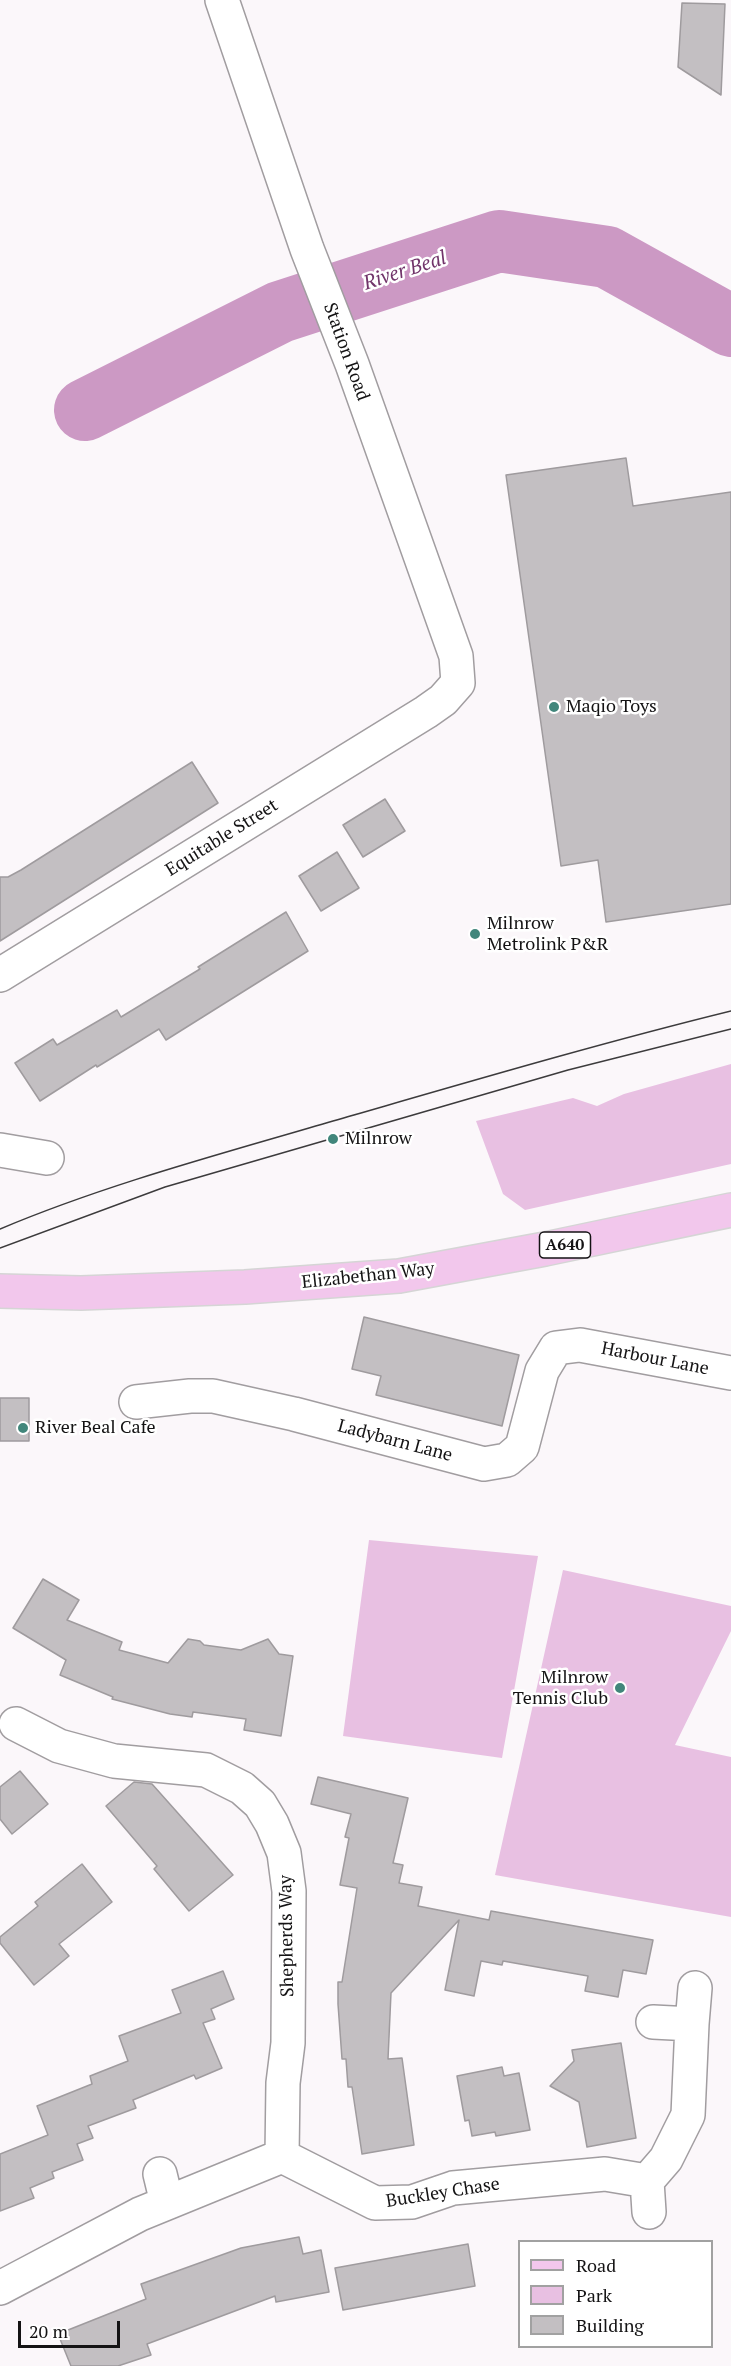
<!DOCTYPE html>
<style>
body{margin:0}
#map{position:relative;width:731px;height:2366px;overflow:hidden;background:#fbf7fa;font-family:"PT Serif",serif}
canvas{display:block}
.legend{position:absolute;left:518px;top:2240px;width:195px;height:108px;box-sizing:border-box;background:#fff;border:2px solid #a1a1a1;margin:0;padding:8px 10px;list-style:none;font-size:18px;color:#141314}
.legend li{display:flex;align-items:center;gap:12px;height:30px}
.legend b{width:30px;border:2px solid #a1a1a1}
.scale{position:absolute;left:18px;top:2321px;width:102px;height:27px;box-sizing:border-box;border:3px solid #141314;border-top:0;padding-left:8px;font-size:18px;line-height:21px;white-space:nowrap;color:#141314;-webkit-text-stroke:4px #fff;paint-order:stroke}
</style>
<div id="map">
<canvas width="731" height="2366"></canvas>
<ul class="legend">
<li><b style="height:8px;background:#f2c7ec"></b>Road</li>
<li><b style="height:16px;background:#e8c0e2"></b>Park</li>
<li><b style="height:16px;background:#c3bfc2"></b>Building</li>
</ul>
<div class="scale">20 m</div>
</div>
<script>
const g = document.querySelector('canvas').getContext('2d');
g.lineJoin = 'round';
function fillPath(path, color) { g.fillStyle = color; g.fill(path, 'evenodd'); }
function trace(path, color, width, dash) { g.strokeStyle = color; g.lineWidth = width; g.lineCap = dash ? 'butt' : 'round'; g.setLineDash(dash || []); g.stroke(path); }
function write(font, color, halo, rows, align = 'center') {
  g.font = font + ' "PT Serif",serif'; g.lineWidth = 5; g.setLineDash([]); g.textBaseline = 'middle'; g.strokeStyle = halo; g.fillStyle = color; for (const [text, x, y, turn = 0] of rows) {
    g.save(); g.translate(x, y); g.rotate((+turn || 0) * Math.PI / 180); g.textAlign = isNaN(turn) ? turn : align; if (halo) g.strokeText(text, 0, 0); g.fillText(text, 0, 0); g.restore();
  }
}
fillPath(new Path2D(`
 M 731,1064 L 731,1164 L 525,1210 L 503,1194 L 476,1121 L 573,1098 L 597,1106 L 624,1094 Z
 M 369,1540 L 538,1556 L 502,1758 L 343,1736 Z
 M 563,1570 L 731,1606 L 731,1631 L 675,1745 L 731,1757 L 731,1917 L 495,1875 Z`), '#e8c0e2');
trace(new Path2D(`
 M 85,410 L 280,312 L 499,241 L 607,257 L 731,326`), '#cc99c4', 62);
const building = new Path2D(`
 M 682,3 L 725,4 L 721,95 L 678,67 Z
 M 626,458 L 633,506 L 731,492 L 731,904 L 606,922 L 598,860 L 561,866 L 506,475 Z
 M 192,762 L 218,803 L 0,941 L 0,877 L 8,877 L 21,870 Z
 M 385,799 L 405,831 L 363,857 L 343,825 Z
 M 337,852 L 359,888 L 321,911 L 299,876 Z
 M 286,912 L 308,951 L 166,1040 L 159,1029 L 97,1067 L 96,1065 L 40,1101 L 15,1063 L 53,1039 L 57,1045 L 117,1010 L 121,1017 L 200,969 L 198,967 Z
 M 364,1317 L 519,1355 L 502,1426 L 376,1395 L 381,1376 L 352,1369 Z
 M 0,1398 L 29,1398 L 29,1441 L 0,1441 Z
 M 43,1579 L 79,1600 L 67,1620 L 122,1642 L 119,1650 L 168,1663 L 188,1639 L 200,1641 L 204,1645 L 241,1650 L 268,1639 L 279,1654 L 293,1656 L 281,1736 L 244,1730 L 246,1719 L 193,1712 L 192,1717 L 170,1714 L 112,1699 L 113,1697 L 60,1675 L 66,1660 L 13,1628 Z
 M 20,1771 L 48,1804 L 12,1834 L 0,1819 L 0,1787 Z
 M 318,1777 L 408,1798 L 393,1863 L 403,1865 L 399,1883 L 422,1887 L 418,1906 L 489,1920 L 491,1911 L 653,1940 L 646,1974 L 623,1970 L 618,1997 L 585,1991 L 588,1976 L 503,1961 L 502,1965 L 481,1961 L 474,1996 L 445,1990 L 459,1920 L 391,1993 L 388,2059 L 402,2058 L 414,2145 L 362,2154 L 352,2087 L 348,2087 L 346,2059 L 342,2059 L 338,2004 L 338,1982 L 342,1982 L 357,1888 L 340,1885 L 349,1838 L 345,1837 L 351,1814 L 311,1804 Z
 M 134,1782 L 152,1784 L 233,1875 L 189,1911 L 154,1869 L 157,1866 L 106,1806 Z
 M 82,1864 L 112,1902 L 59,1944 L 69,1956 L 34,1985 L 0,1943 L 0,1937 L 38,1906 L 35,1902 Z
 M 223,1971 L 234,1999 L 211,2009 L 215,2019 L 203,2023 L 222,2068 L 196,2079 L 194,2075 L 133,2100 L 136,2108 L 88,2126 L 93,2138 L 77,2144 L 83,2160 L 52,2172 L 54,2178 L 30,2188 L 34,2198 L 0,2211 L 0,2154 L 48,2135 L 37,2106 L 92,2084 L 90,2076 L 128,2061 L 119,2036 L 181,2013 L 172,1990 Z
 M 621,2043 L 636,2138 L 587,2147 L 579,2102 L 550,2086 L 574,2061 L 572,2050 Z
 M 502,2067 L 504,2076 L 519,2073 L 530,2130 L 496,2136 L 495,2132 L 472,2136 L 469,2120 L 465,2121 L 457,2076 Z
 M 299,2237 L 303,2254 L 321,2250 L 329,2292 L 276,2302 L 275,2296 L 147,2344 L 151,2355 L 118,2366 L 71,2366 L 58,2334 L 146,2299 L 141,2284 L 241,2248 Z
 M 468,2244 L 475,2286 L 343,2310 L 335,2268 Z`);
fillPath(building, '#c3bfc2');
trace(building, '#9f9b9e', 1.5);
const minor = new Path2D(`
 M 0,975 L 426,712 L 443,700 L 458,683 L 456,656 L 352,364 L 307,249 L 222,0
 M 0,1150 L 47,1158
 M 136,1402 L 190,1396 L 213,1396 L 294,1414 L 484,1464 L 507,1460 L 522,1447 L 542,1371 L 556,1348 L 580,1345 L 731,1373
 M 16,1724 L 59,1746 L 114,1761 L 206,1770 L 242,1788 L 260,1804 L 272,1824 L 284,1853 L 289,1891 L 288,2043 L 283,2083 L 282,2156
 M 692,2024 L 695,1988
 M 160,2174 L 167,2203
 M 647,2181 L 649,2212
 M 0,2288 L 140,2214 L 282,2156 L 375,2203 L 412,2202 L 453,2188 L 605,2174 L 647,2181 L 666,2159 L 688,2115 L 692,2024 L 653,2022`);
const major = new Path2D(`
 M 0,1291 L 81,1293 L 245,1287 L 399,1276 L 545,1249 L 731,1210`);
trace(minor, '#a19da0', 36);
trace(major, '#d5d5d5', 36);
trace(minor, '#fff', 33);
trace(major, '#f2c7ec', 33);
trace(new Path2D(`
 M 0,1229 C 107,1184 221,1154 333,1121 C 465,1083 597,1044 731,1011
 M 0,1248 L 165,1187 L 568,1070 L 731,1029`), '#3c3b3c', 1.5);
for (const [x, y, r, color] of [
 [554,707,6,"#41867b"],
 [475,934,6,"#41867b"],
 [333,1139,6,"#41867b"],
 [23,1428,6,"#41867b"],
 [620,1688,6,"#41867b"]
]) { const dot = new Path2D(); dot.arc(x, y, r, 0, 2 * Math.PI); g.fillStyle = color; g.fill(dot); trace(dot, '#fff', 2); }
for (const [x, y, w] of [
 [565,1245,51]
]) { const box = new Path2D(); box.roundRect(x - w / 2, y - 13, w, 26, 4.5); g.fillStyle = '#fff'; g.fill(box); trace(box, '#141314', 1.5); }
write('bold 16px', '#141314', null, [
 ["A640",565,1245]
]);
write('18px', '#141314', '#fff', [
 ["Station Road",346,352,70],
 ["Equitable Street",222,838,-32],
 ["Elizabethan Way",368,1276,-6],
 ["Harbour Lane",655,1359,11],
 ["Ladybarn Lane",395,1441,15],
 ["Shepherds Way",287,1936,-91],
 ["Buckley Chase",443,2193,-9]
]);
write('18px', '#141314', '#fff', [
 ["Maqio Toys",566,707],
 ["Milnrow",487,924],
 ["Metrolink P&R",487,945],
 ["Milnrow",345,1139],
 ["River Beal Cafe",35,1428],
 ["Milnrow",608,1678,"right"],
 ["Tennis Club",608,1699,"right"]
], 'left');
write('italic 20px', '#71346a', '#fff', [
 ["River Beal",405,271,-18]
]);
</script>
